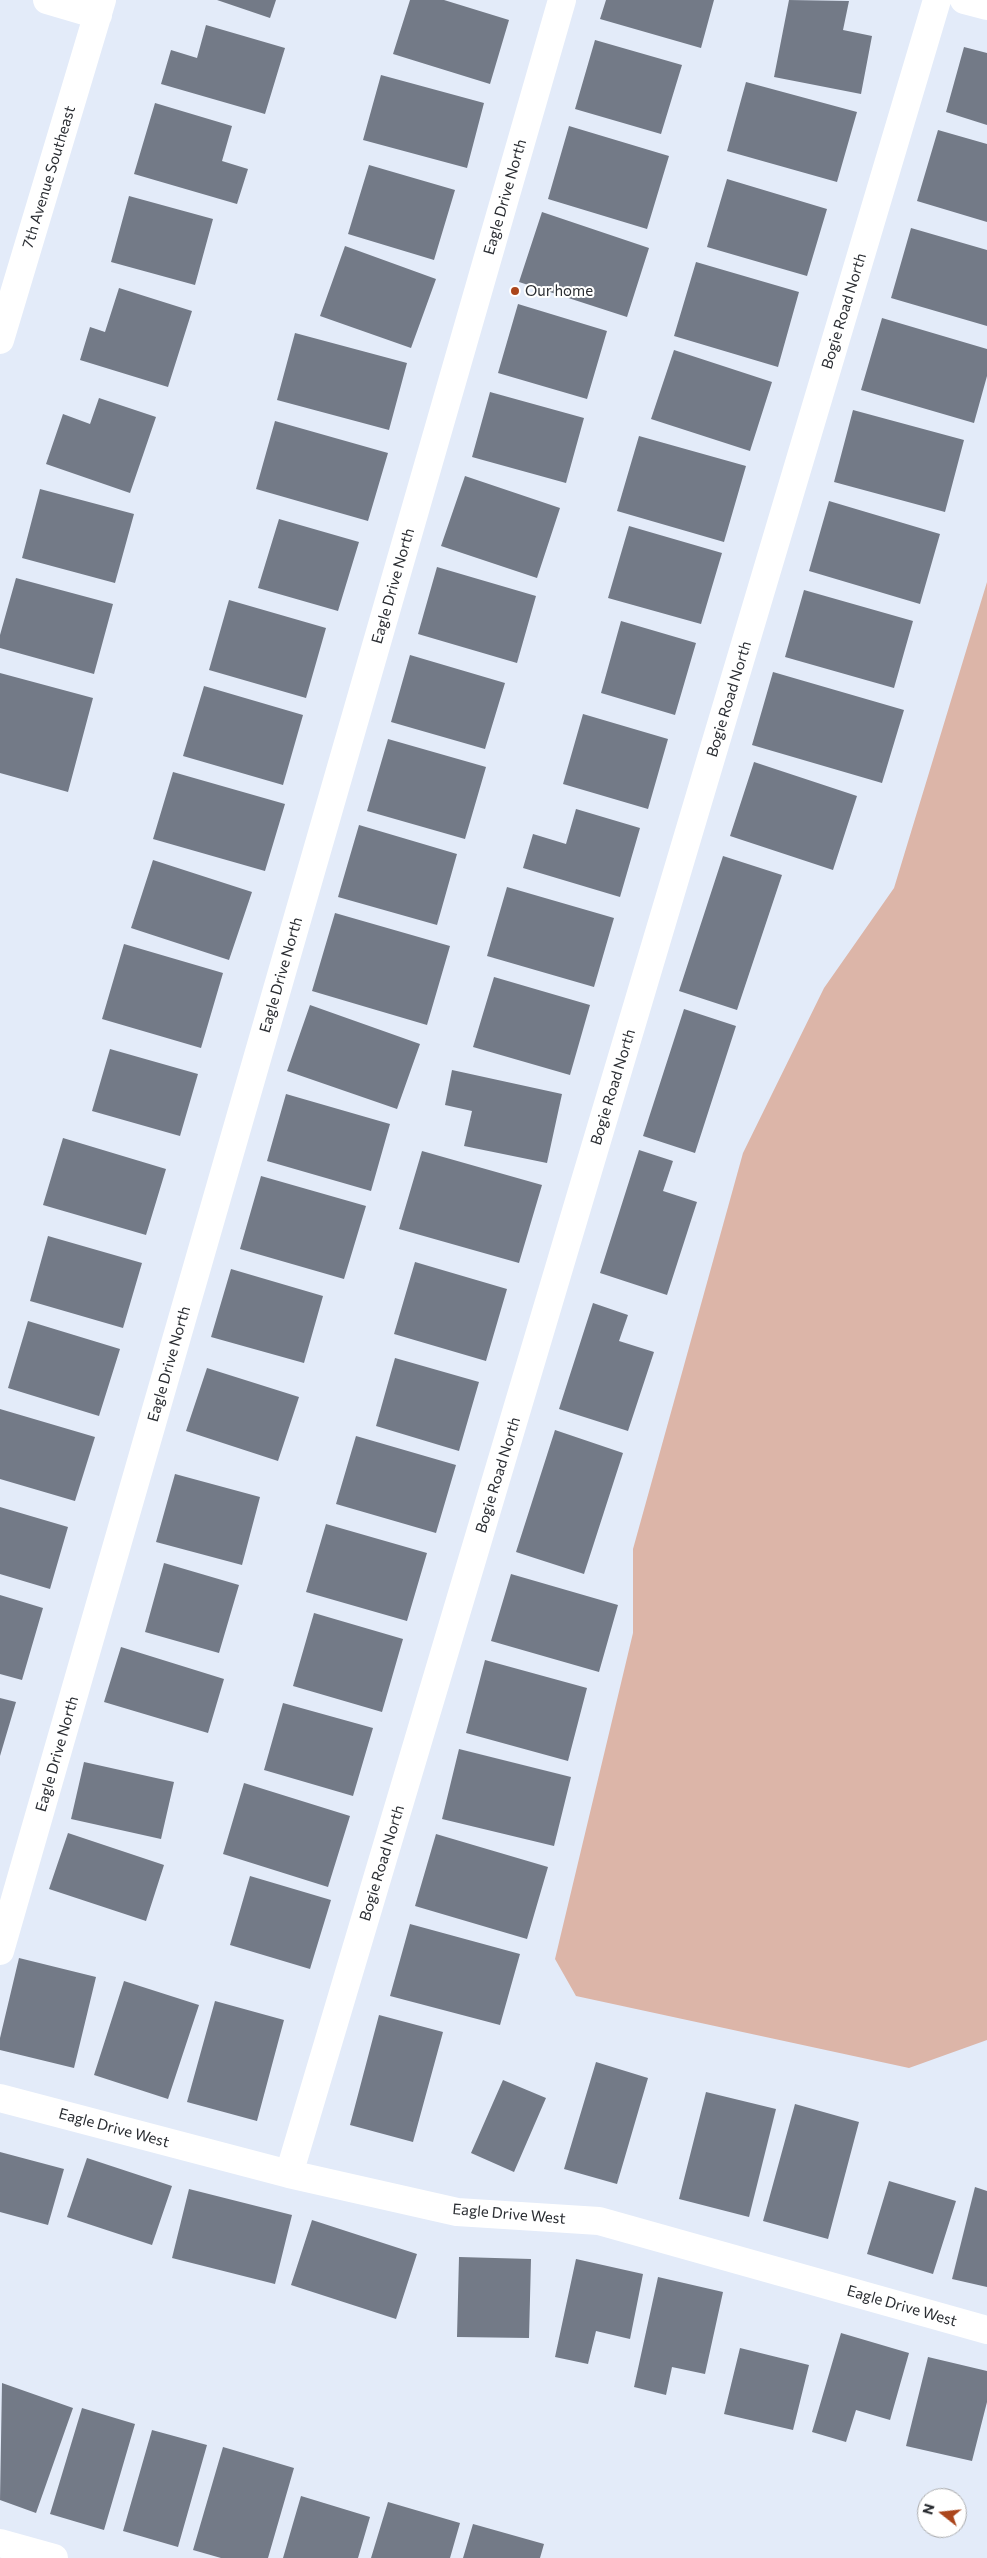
<!DOCTYPE html>
<style>
body{margin:0}
#map{position:relative;width:987px;height:2558px;overflow:hidden;background:#e3ebf9;font-family:Commissioner,sans-serif}
canvas{display:block}
.north{position:absolute;left:917px;top:2488px;width:50px;height:50px;box-sizing:border-box;background:#fff;border:1px solid #aaabad;border-radius:50%;rotate:286deg;font-size:14px;font-weight:700;line-height:20px;text-align:center;color:#2a2d32}
.north::after{content:'';display:block;margin:auto;width:18px;height:22px;background:#ab451b;clip-path:polygon(50% 0,100% 100%,50% 72%,0 100%)}
</style>
<div id="map">
<canvas width="987" height="2558"></canvas>
<div class="north">N</div>
</div>
<script>
const g = document.querySelector('canvas').getContext('2d');
g.lineJoin = 'round';
function fillPath(path, color) { g.fillStyle = color; g.fill(path, 'evenodd'); }
function trace(path, color, width, dash) { g.strokeStyle = color; g.lineWidth = width; g.lineCap = dash ? 'butt' : 'round'; g.setLineDash(dash || []); g.stroke(path); }
function write(font, color, halo, rows, align = 'center') {
  g.font = font + ' Commissioner,sans-serif'; g.lineWidth = 4; g.setLineDash([]); g.textBaseline = 'middle'; g.strokeStyle = halo; g.fillStyle = color; for (const [text, x, y, turn = 0] of rows) {
    g.save(); g.translate(x, y); g.rotate((+turn || 0) * Math.PI / 180); g.textAlign = isNaN(turn) ? turn : align; if (halo) g.strokeText(text, 0, 0); g.fillText(text, 0, 0); g.restore();
  }
}
fillPath(new Path2D(`
 M 987,582 L 987,2040 L 909,2068 L 576,1996 L 555,1959 L 633,1633 L 633,1549 L 743,1153 L 824,988 L 894,888 Z`), '#dcb5a8');
fillPath(new Path2D(`
 M 217,0 L 276,0 L 270,18 Z
 M 410,0 L 444,0 L 509,20 L 490,84 L 393,54 Z
 M 606,0 L 714,0 L 701,48 L 600,19 Z
 M 789,0 L 849,1 L 843,30 L 872,36 L 861,94 L 774,77 Z
 M 206,25 L 285,48 L 265,114 L 161,84 L 171,50 L 197,58 Z
 M 595,40 L 682,65 L 661,134 L 575,109 Z
 M 964,47 L 987,53 L 987,125 L 946,112 Z
 M 381,75 L 484,103 L 467,168 L 363,140 Z
 M 746,82 L 857,112 L 837,182 L 727,151 Z
 M 155,103 L 232,126 L 222,161 L 248,169 L 237,204 L 134,174 Z
 M 569,126 L 669,156 L 647,229 L 548,199 Z
 M 938,130 L 987,144 L 987,222 L 917,201 Z
 M 369,165 L 455,190 L 434,260 L 348,234 Z
 M 727,179 L 827,209 L 807,276 L 707,247 Z
 M 129,196 L 213,219 L 195,285 L 111,262 Z
 M 542,212 L 649,248 L 627,317 L 519,282 Z
 M 911,228 L 987,250 L 987,326 L 891,298 Z
 M 345,246 L 436,279 L 411,348 L 320,316 Z
 M 696,262 L 799,292 L 778,367 L 674,336 Z
 M 119,288 L 192,311 L 168,387 L 80,360 L 90,327 L 105,332 Z
 M 518,304 L 607,331 L 587,399 L 498,373 Z
 M 882,318 L 987,349 L 987,376 L 974,423 L 861,390 Z
 M 295,333 L 407,363 L 389,430 L 277,400 Z
 M 674,350 L 772,382 L 750,451 L 651,419 Z
 M 490,392 L 584,418 L 566,483 L 472,457 Z
 M 99,398 L 156,417 L 130,493 L 46,464 L 63,414 L 90,424 Z
 M 853,410 L 964,440 L 945,512 L 834,482 Z
 M 275,421 L 388,453 L 368,521 L 256,489 Z
 M 639,436 L 746,466 L 724,542 L 617,511 Z
 M 465,476 L 560,508 L 537,578 L 441,546 Z
 M 40,489 L 134,514 L 115,583 L 22,558 Z
 M 829,501 L 940,534 L 920,604 L 809,571 Z
 M 279,519 L 359,542 L 338,611 L 258,588 Z
 M 629,526 L 722,553 L 701,624 L 608,598 Z
 M 437,567 L 536,596 L 517,663 L 418,634 Z
 M 16,578 L 113,604 L 94,674 L 0,648 L 0,635 Z
 M 804,590 L 913,621 L 894,688 L 785,657 Z
 M 229,600 L 326,628 L 306,698 L 209,670 Z
 M 621,621 L 696,643 L 675,715 L 601,693 Z
 M 410,655 L 505,683 L 485,749 L 391,722 Z
 M 773,672 L 904,710 L 882,783 L 752,745 Z
 M 0,673 L 93,698 L 68,792 L 0,773 Z
 M 204,686 L 303,715 L 283,785 L 183,756 Z
 M 583,714 L 668,739 L 648,809 L 563,784 Z
 M 388,739 L 486,767 L 465,839 L 367,811 Z
 M 754,762 L 857,796 L 833,870 L 730,836 Z
 M 173,772 L 285,804 L 265,871 L 153,839 Z
 M 576,809 L 640,828 L 620,897 L 523,868 L 533,834 L 566,844 Z
 M 359,825 L 457,854 L 437,925 L 338,897 Z
 M 723,856 L 782,875 L 737,1010 L 679,991 Z
 M 153,860 L 252,892 L 229,960 L 131,928 Z
 M 507,887 L 614,918 L 594,987 L 487,956 Z
 M 335,913 L 450,946 L 427,1025 L 312,991 Z
 M 124,944 L 223,973 L 201,1048 L 102,1019 Z
 M 494,977 L 590,1005 L 570,1075 L 473,1047 Z
 M 310,1005 L 420,1044 L 397,1109 L 287,1071 Z
 M 684,1009 L 736,1026 L 695,1153 L 643,1136 Z
 M 110,1049 L 198,1074 L 180,1136 L 92,1111 Z
 M 452,1070 L 562,1094 L 547,1163 L 464,1146 L 472,1111 L 445,1105 Z
 M 286,1094 L 390,1124 L 371,1191 L 267,1161 Z
 M 63,1138 L 166,1169 L 146,1235 L 43,1205 Z
 M 639,1150 L 673,1161 L 663,1191 L 697,1202 L 667,1295 L 600,1273 Z
 M 422,1151 L 542,1185 L 519,1263 L 399,1229 Z
 M 261,1176 L 366,1206 L 344,1279 L 240,1249 Z
 M 48,1236 L 142,1263 L 123,1328 L 30,1301 Z
 M 415,1262 L 507,1289 L 486,1361 L 394,1334 Z
 M 231,1269 L 323,1296 L 304,1363 L 211,1337 Z
 M 593,1303 L 628,1315 L 619,1341 L 654,1352 L 628,1431 L 559,1409 Z
 M 28,1321 L 120,1349 L 99,1416 L 8,1388 Z
 M 395,1358 L 479,1382 L 459,1451 L 376,1426 Z
 M 207,1368 L 299,1397 L 278,1461 L 186,1431 Z
 M 0,1409 L 95,1437 L 75,1501 L 0,1479 Z
 M 555,1430 L 623,1453 L 584,1574 L 516,1552 Z
 M 356,1436 L 456,1465 L 436,1533 L 336,1504 Z
 M 175,1474 L 260,1497 L 242,1565 L 156,1542 Z
 M 0,1507 L 68,1527 L 50,1589 L 0,1574 Z
 M 326,1524 L 427,1553 L 407,1621 L 306,1592 Z
 M 164,1563 L 239,1585 L 219,1653 L 145,1632 Z
 M 511,1574 L 618,1605 L 599,1672 L 491,1641 Z
 M 0,1595 L 43,1608 L 22,1680 L 0,1674 Z
 M 314,1613 L 403,1639 L 382,1712 L 293,1686 Z
 M 121,1647 L 224,1679 L 208,1733 L 104,1702 Z
 M 485,1660 L 587,1688 L 568,1761 L 466,1733 Z
 M 0,1698 L 16,1702 L 0,1756 Z
 M 283,1703 L 373,1728 L 353,1796 L 264,1770 Z
 M 459,1749 L 571,1777 L 554,1846 L 442,1819 Z
 M 84,1762 L 174,1782 L 161,1839 L 71,1819 Z
 M 244,1783 L 350,1816 L 328,1887 L 223,1854 Z
 M 68,1833 L 164,1865 L 146,1921 L 49,1889 Z
 M 436,1834 L 548,1867 L 527,1939 L 415,1906 Z
 M 250,1876 L 331,1900 L 310,1969 L 230,1945 Z
 M 410,1924 L 520,1954 L 500,2025 L 390,1996 Z
 M 19,1958 L 96,1977 L 74,2068 L 0,2050 L 0,2038 Z
 M 124,1981 L 199,2005 L 168,2099 L 94,2075 Z
 M 215,2001 L 284,2020 L 257,2121 L 187,2102 Z
 M 379,2015 L 443,2032 L 413,2142 L 350,2125 Z
 M 596,2062 L 648,2078 L 617,2184 L 564,2169 Z
 M 503,2080 L 546,2098 L 514,2172 L 471,2153 Z
 M 706,2092 L 776,2109 L 749,2217 L 679,2199 Z
 M 795,2104 L 859,2122 L 828,2239 L 763,2221 Z
 M 0,2152 L 64,2169 L 48,2225 L 0,2212 Z
 M 87,2158 L 172,2186 L 152,2245 L 67,2217 Z
 M 889,2181 L 956,2201 L 933,2274 L 867,2254 Z
 M 975,2187 L 987,2191 L 987,2287 L 952,2279 Z
 M 189,2189 L 292,2215 L 275,2284 L 172,2258 Z
 M 312,2220 L 417,2254 L 396,2319 L 291,2285 Z
 M 459,2257 L 531,2259 L 529,2338 L 457,2337 Z
 M 576,2259 L 643,2274 L 630,2339 L 596,2331 L 588,2364 L 555,2357 Z
 M 658,2277 L 723,2292 L 705,2374 L 672,2367 L 666,2395 L 634,2387 Z
 M 841,2333 L 909,2353 L 890,2420 L 856,2410 L 846,2442 L 812,2432 Z
 M 740,2348 L 809,2365 L 793,2430 L 724,2414 Z
 M 928,2357 L 987,2371 L 987,2402 L 972,2461 L 906,2446 Z
 M 2,2383 L 73,2408 L 36,2513 L 0,2500 Z
 M 82,2408 L 135,2424 L 104,2530 L 50,2514 Z
 M 152,2430 L 207,2445 L 178,2547 L 123,2531 Z
 M 223,2447 L 294,2468 L 268,2558 L 221,2558 L 193,2550 Z
 M 301,2496 L 370,2517 L 358,2558 L 283,2558 Z
 M 388,2502 L 460,2523 L 450,2558 L 371,2558 Z
 M 473,2524 L 544,2544 L 540,2558 L 463,2558 Z`), '#737a87');
trace(new Path2D(`
 M 47,0 L 98,15
 M 964,0 L 987,6
 M 0,340 L 102,0
 M 0,1951 L 562,0
 M 0,2098 L 289,2174 L 457,2212 L 599,2221 L 987,2330
 M 289,2174 L 937,0
 M 0,2543 L 54,2558`), '#fff', 28);
for (const [x, y, r, color] of [
 [515,291,5,"#ab451b"]
]) { const dot = new Path2D(); dot.arc(x, y, r, 0, 2 * Math.PI); g.fillStyle = color; g.fill(dot); trace(dot, '#fff', 2); }
write('15px', '#2a2d32', '#fff', [
 ["7th Avenue Southeast",49,177,-73],
 ["Eagle Drive North",505,197,-74],
 ["Bogie Road North",844,311,-73],
 ["Eagle Drive North",393,586,-74],
 ["Bogie Road North",729,699,-73],
 ["Eagle Drive North",281,975,-74],
 ["Bogie Road North",613,1087,-73],
 ["Eagle Drive North",169,1364,-74],
 ["Bogie Road North",498,1475,-73],
 ["Eagle Drive North",57,1754,-74],
 ["Bogie Road North",382,1863,-73],
 ["Eagle Drive West",114,2128,15],
 ["Eagle Drive West",509,2214,5],
 ["Eagle Drive West",902,2306,16]
]);
write('15px', '#2a2d32', '#fff', [
 ["Our home",525,291]
], 'left');
</script>
